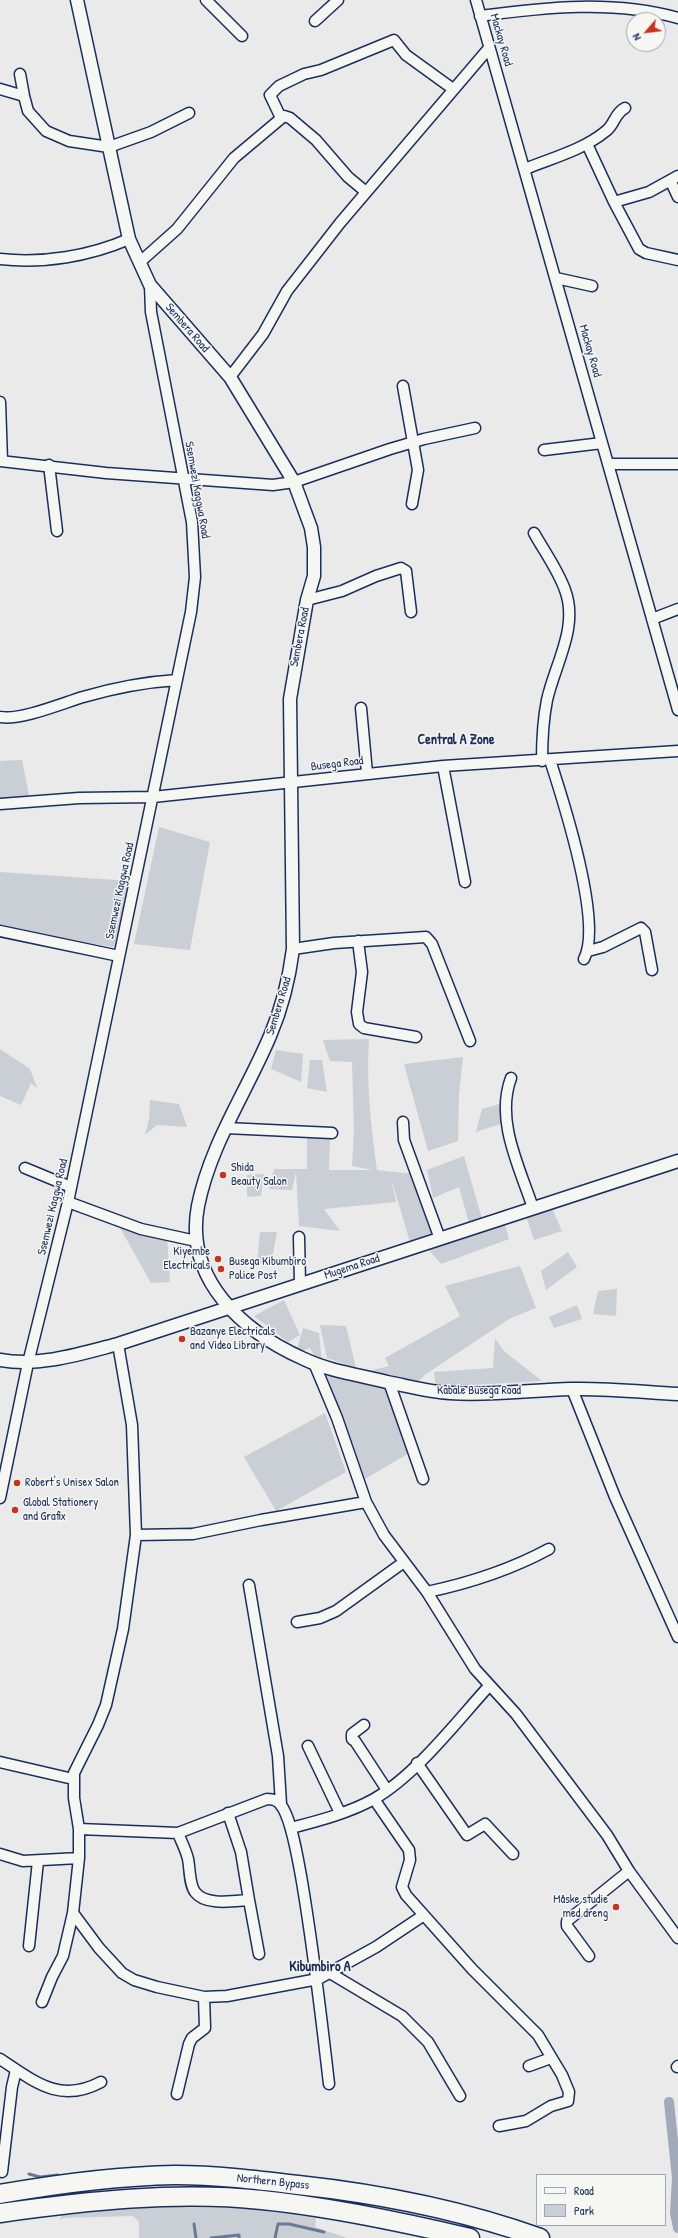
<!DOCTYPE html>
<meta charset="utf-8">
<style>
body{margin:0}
#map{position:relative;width:678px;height:2238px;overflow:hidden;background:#e9eae9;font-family:"Patrick Hand",sans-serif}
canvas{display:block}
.legend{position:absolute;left:536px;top:2174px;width:130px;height:52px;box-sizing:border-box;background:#f6f6f2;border:1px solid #9ea6b7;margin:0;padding:5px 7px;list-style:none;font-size:12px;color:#1b2f5e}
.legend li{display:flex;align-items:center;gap:8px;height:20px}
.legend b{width:20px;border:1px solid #9ea6b7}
.north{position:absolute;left:626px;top:12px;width:40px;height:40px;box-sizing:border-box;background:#f6f6f2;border:1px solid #9ea6b7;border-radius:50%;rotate:242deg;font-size:11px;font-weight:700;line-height:16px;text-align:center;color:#1b2f5e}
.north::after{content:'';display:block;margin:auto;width:14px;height:18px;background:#c8321e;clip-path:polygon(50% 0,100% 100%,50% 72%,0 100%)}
</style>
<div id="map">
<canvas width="678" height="2238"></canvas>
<ul class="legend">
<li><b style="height:5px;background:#f6f6f2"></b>Road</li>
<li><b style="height:11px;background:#caced5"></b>Park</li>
</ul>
<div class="north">N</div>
</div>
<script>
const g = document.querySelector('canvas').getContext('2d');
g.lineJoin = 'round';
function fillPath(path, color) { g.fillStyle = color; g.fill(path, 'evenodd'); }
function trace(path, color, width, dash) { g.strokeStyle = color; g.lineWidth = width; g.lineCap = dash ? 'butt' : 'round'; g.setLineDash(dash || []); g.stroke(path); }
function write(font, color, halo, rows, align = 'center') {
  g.font = font + ' "Patrick Hand",sans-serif'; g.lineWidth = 3; g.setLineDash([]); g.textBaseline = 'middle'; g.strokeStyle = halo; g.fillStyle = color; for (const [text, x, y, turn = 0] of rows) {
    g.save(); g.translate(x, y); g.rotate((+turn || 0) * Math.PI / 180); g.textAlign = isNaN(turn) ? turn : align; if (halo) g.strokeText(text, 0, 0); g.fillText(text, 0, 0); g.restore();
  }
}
fillPath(new Path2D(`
 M 22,760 L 30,801 L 0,802 L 0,761 Z
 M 159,827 L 210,842 L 190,950 L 134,944 Z
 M 0,872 L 130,881 L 114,947 L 0,929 Z
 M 369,1039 C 366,1082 371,1127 377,1170 L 412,1174 L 435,1240 L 410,1242 L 391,1178 L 396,1202 L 324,1209 L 340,1231 L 299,1226 L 296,1172 L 292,1190 L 269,1189 L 274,1169 L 307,1169 L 307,1135 L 330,1138 L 329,1170 L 373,1170 L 352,1166 L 354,1130 L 352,1062 L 330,1061 L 323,1040 Z
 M 0,1049 L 30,1069 L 37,1088 L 31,1083 L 21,1105 L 0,1096 Z
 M 276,1050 L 303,1054 L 301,1082 L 271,1069 Z
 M 463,1057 L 459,1094 L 458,1141 L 428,1151 L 404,1064 Z
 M 310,1060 L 322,1060 L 327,1092 L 307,1088 Z
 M 150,1100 L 179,1104 L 187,1127 L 157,1125 L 145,1135 L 149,1119 Z
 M 503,1103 L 503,1123 L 476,1132 L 482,1109 Z
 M 464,1156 L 482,1219 L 469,1223 L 459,1187 L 433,1198 L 427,1170 Z
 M 264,1174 L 261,1196 L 247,1197 L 247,1175 Z
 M 552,1208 L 562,1231 L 534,1240 L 526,1216 Z
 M 504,1222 L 509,1239 L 441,1264 L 429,1250 Z
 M 119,1226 L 167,1239 L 170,1282 L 151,1283 Z
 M 260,1232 L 277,1232 L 271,1264 L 257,1263 Z
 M 568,1252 L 577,1267 L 546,1290 L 541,1271 Z
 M 520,1266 L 536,1308 L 509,1319 L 426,1374 L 416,1383 L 365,1372 L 389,1366 L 385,1358 L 460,1316 L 445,1286 Z
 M 617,1289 L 616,1316 L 593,1314 L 598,1291 Z
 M 284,1300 L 300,1335 L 288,1342 L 254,1316 Z
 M 577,1305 L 582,1319 L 554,1328 L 549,1317 Z
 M 320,1325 L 346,1326 L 356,1368 L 327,1358 Z
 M 303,1328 L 319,1333 L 322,1363 L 317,1361 L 310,1348 L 296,1353 Z
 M 495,1338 L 504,1351 L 542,1381 L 436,1387 L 434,1372 L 493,1368 Z
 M 325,1371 L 389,1390 L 411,1452 L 365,1479 Z
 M 325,1413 L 346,1472 L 276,1511 L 244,1457 Z
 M 96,2205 L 265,2209 L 316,2218 L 315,2227 L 347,2238 L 139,2238 L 139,2222 L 133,2216 L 63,2218 L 60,2221 L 64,2210 Z`), '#caced5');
trace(new Path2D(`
 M 29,2174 L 40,2177 L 58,2175
 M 194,2224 L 196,2238
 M 211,2238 L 239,2235 L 239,2238
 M 275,2238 L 278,2224 L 289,2224 L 324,2232`), '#6c7995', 3);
trace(new Path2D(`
 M 669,2102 L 677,2178 L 675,2213 L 678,2228`), '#a2aaba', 10);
const minor = new Path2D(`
 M 206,0 L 242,36
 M 476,0 L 678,710
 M 480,16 C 546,7 614,0 678,18
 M 315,21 L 338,0
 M 20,74 L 24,96 L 28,111 L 46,131 L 69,141 L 109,147 L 151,132 L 189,113
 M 0,89 L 24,96
 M 281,118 L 270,95 L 279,86 L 304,74 L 321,70 L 394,40 L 406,55 L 453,89
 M 587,144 L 614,202 L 649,192 L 678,176
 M 525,169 C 552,158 583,150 606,131 C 615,124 614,114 625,108
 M 671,182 L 678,197
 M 614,202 L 639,249 L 646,253 L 678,260
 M 0,259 C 43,264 90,256 129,239
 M 140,262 L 177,229 L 234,158 L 284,116 L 290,118 L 316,140 L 348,177 L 366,192
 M 556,278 L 592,286
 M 230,377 L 263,334 L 287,291 L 340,223 L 489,48
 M 403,386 L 418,470 L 412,504
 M 0,402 L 2,461
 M 544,450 L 602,443
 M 0,461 L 106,473 L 273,485 L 294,482 L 390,449 L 424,439 L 475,428
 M 608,464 L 678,464
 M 49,465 L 57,531
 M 534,533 C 544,551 558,570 565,590 C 579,627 555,664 547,700 C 543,720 542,740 542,761
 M 307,600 L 342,591 L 376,576 L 401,568 L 406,571 L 411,612
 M 652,619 L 678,609
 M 361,708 L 367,773
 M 0,717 C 20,721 63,703 83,697 C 114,688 145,682 177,680
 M 550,760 C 563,800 603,923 584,959
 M 443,766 L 465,882
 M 0,804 L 79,798 L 153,797 L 443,766 L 678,751
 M 0,931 L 119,956
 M 358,941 L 362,972 L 357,1012 L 359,1024 L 364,1028 L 416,1037
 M 293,949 L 334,943 L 426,937 L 432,944 L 470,1041
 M 588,951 L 603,947 L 641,928 L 645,932 L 652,970
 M 511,1078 C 495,1121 520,1168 533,1208
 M 403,1122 L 404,1140 L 440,1239
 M 226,1128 L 332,1133
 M 25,1168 L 71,1187
 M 68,1202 L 141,1229 L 196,1241
 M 299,1237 L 300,1284
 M 314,1363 L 337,1418 L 366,1502 L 384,1535 L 427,1592 L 475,1669 L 516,1714 L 607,1835 L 629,1871 L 567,1921 L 567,1926 L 589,1956
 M 389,1382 L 423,1479
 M 572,1389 L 615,1497 L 678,1637
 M 0,1498 L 28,1363 L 68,1202 L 191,612 L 195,577 L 192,522 L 151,312 L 150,285
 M 136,1535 L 193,1534 L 261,1520 L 366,1502
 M 249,1585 L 278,1756 L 281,1804
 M 427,1592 C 470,1583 510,1570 549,1549
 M 297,1622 L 320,1618 L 336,1611 L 404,1562
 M 364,1725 L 352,1734 L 352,1739 L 355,1741 L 387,1790
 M 308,1746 L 340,1813
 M 0,1762 L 73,1779
 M 417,1763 L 467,1835 L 485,1824 L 513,1854
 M 374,1799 L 409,1850 L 410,1860 L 402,1887 L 406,1895 L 472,1969 L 538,2035 L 562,2075 L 569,2092 L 568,2101 L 551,2106 L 526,2121 L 499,2126
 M 228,1813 L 241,1852 L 249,1900
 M 291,1828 C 318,1821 349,1813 374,1799 C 416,1775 457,1721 489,1686
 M 79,1829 L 178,1833 L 267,1799 C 272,1799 277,1800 280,1804 C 291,1816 298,1860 301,1876 C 313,1945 321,2014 329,2084
 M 178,1833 C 181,1841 186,1850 188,1859 C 190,1868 189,1884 195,1892 C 205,1906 234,1901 249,1900 L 259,1954
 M 0,1854 L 23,1861 L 79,1858
 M 629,1871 L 678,1938
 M 73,1913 L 99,1948 L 122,1973 L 134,1980 L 157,1987 L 204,1997 L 227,1996 L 318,1979 L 376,1947 L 424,1915
 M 29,1946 L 38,1861
 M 330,1973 L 402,2016 L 428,2042 L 460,2096
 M 42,2002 L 52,1977 L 63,1956 L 73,1913 L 79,1858 L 79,1829 L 74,1798 L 74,1773 L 98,1725 L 106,1705 L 123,1629 L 136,1535 L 132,1425 L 118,1344
 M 0,2059 C 35,2082 60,2104 101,2082
 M 529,2066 L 551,2058
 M 677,2067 L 678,2066
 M 177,2094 L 189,2044 L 192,2038 L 205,2028 L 204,1997
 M 2,2172 L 12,2087 L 16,2070`);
const tertiary = new Path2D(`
 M 77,0 L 129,239 L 150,285 L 230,377 L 294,482 L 311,528 L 314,547 L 314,576 L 307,600 L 290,699 L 293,949 C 289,980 282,1008 270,1036 C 246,1093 210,1145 198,1206 C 184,1279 243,1332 304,1359 C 329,1371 360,1375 387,1382 C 408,1386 429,1392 450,1393 C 490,1396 531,1390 571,1389 C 606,1388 642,1392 678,1394
 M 0,1360 C 39,1367 80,1354 118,1344 L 678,1161`);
const motorway = new Path2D(`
 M 0,2194 C 57,2184 116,2176 175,2175 C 216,2175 257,2180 298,2185 C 381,2194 462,2210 540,2238
 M 0,2213 C 86,2201 175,2191 262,2200 C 332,2207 402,2222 470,2238`);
trace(minor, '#1b2f5e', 13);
trace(tertiary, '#1b2f5e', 15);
trace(motorway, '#1b2f5e', 21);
trace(minor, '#f6f6f2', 10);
trace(tertiary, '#f6f6f2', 12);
trace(motorway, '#f6f6f2', 18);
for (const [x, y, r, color] of [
 [223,1175,4,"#c8321e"],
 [218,1259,4,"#c8321e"],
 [221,1269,4,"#c8321e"],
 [182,1339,4,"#c8321e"],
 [17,1483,4,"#c8321e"],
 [15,1510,4,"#c8321e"],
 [616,1907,4,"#c8321e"]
]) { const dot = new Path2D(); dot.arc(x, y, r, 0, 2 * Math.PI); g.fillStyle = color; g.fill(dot); trace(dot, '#f6f6f2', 1.5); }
write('12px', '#1b2f5e', '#f6f6f2', [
 ["Mackay Road",501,40,74],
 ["Sembera Road",187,328,49],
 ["Mackay Road",590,351,74],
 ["Ssemwezi Kaggwa Road",197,490,80],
 ["Sembera Road",300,637,-79],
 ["Busega Road",337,764,-7],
 ["Ssemwezi Kaggwa Road",120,891,-78],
 ["Sembera Road",279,1006,-73],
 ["Ssemwezi Kaggwa Road",53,1207,-77],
 ["Mugema Road",352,1267,-18],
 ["Kabale Busega Road",479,1391],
 ["Northern Bypass",273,2182,6]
]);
write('12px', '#1b2f5e', '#f6f6f2', [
 ["Shida",231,1168],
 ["Beauty Salon",231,1182],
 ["Kiyembe",210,1252,"right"],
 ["Electricals",210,1266,"right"],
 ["Busega Kibumbiro",229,1262],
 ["Police Post",229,1276],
 ["Bazanye Electricals",190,1332],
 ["and Video Library",190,1346],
 ["Robert's Unisex Salon",25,1483],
 ["Global Stationery",23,1503],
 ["and Grafix",23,1517],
 ["Måske studie",608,1900,"right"],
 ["med dreng",608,1914,"right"]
], 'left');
write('bold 14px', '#1b2f5e', '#f6f6f2', [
 ["Central A Zone",456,740],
 ["Kibumbiro A",320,1967]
]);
</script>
